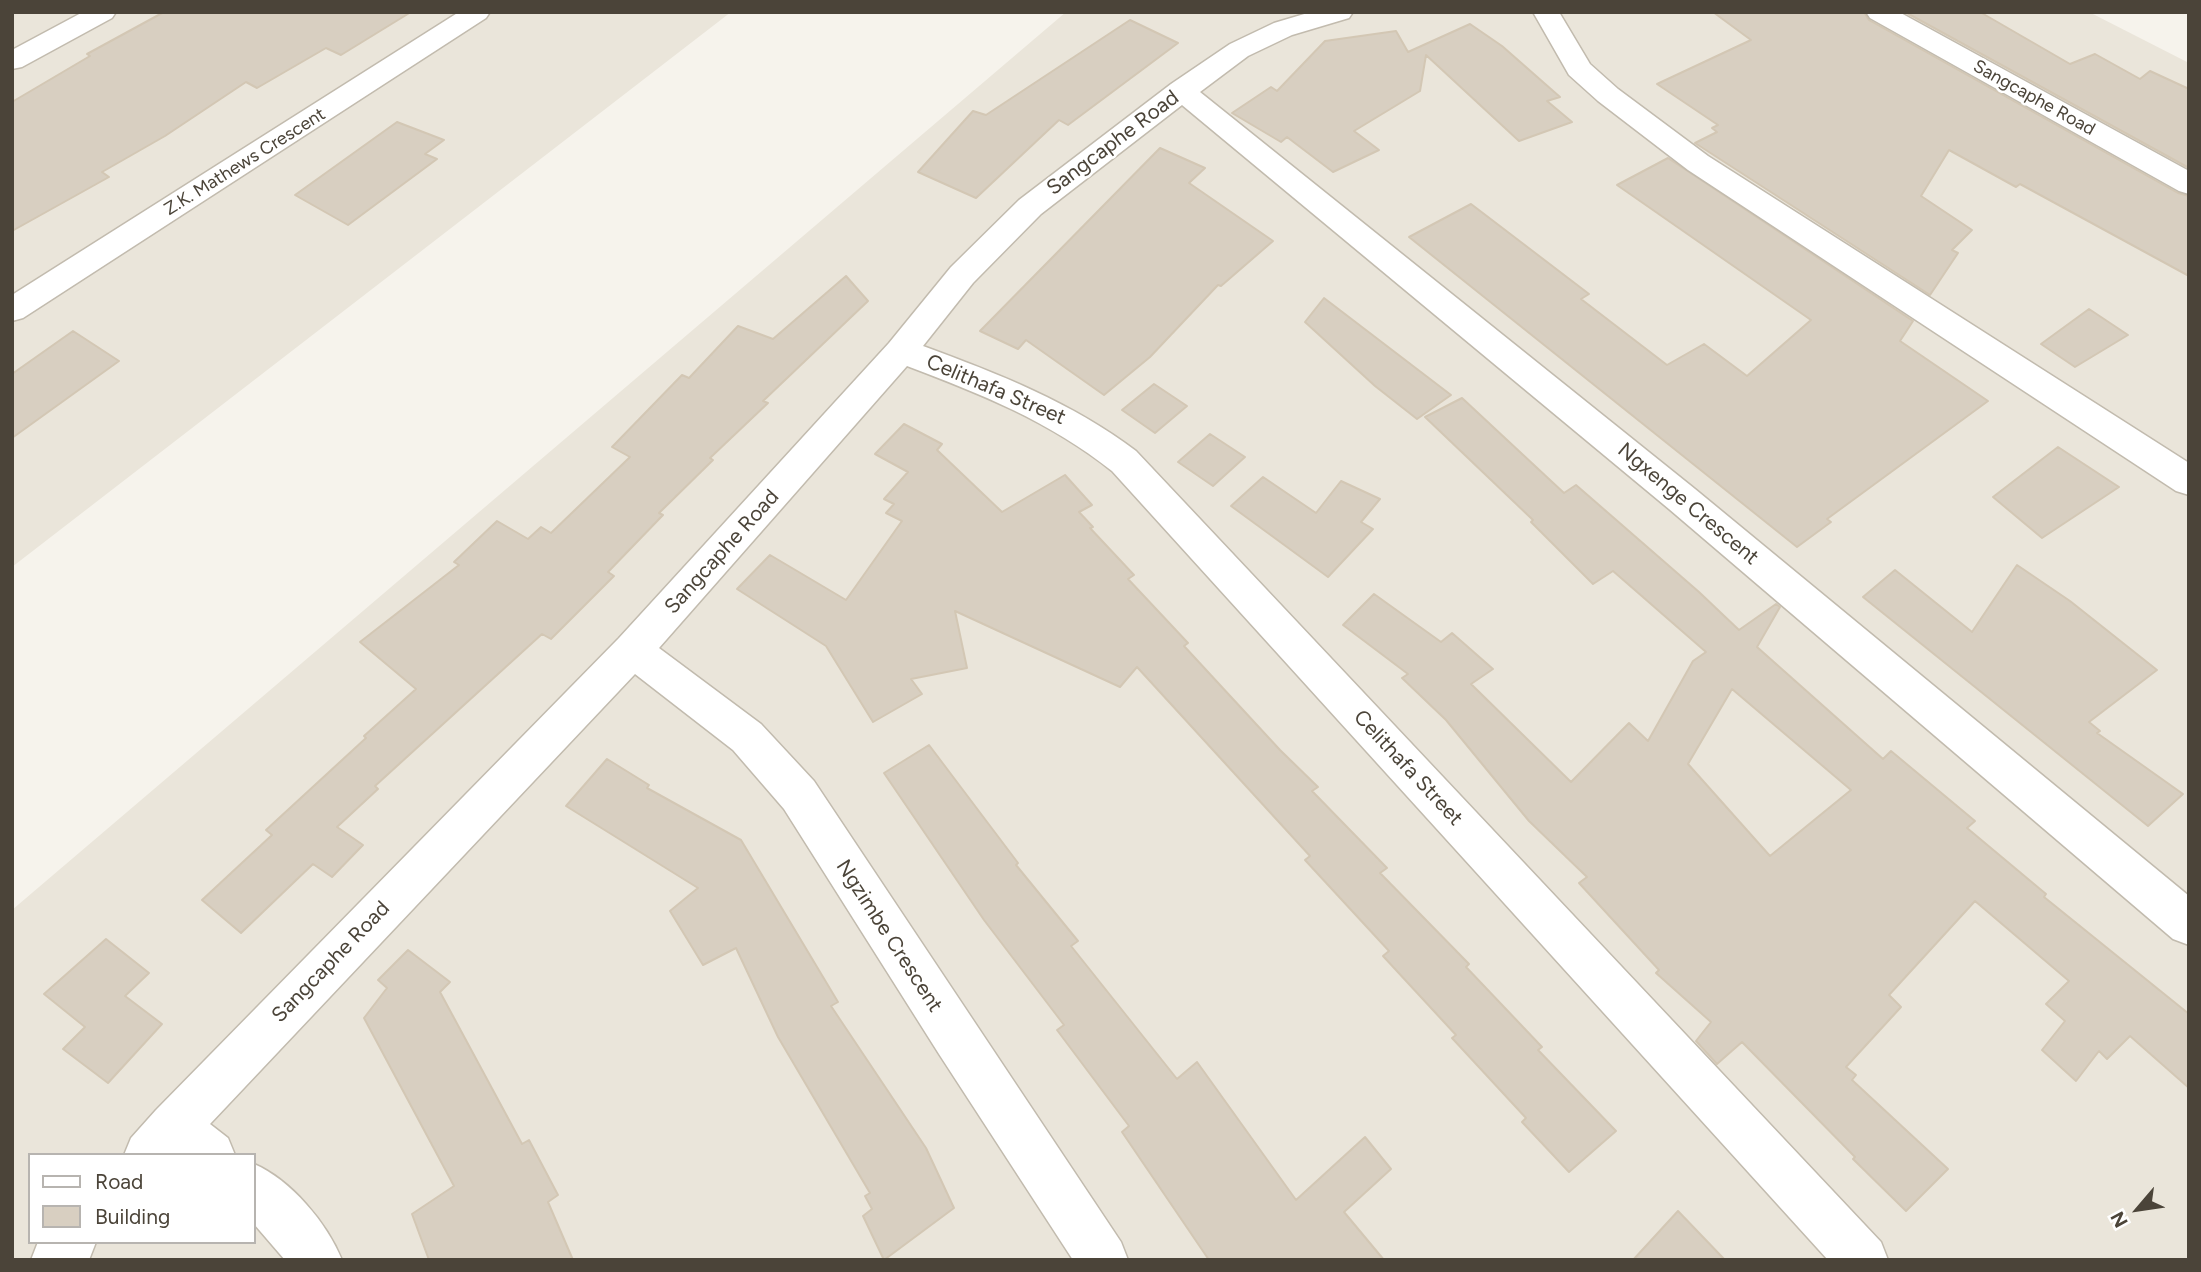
<!DOCTYPE html>
<style>
body{margin:0}
#map{position:relative;width:2201px;height:1272px;overflow:hidden;background:#f6f3ec;font-family:Figtree,sans-serif}
canvas{display:block}
.frame{position:absolute;inset:0;border:14px solid #4b4439;pointer-events:none}
.legend{position:absolute;left:28px;top:1153px;width:228px;height:91px;box-sizing:border-box;background:#fff;border:2px solid #b7b4b0;margin:0;padding:9px 12px;list-style:none;font-size:21px;color:#4b4439}
.legend li{display:flex;align-items:center;gap:14px;height:35px}
.legend b{width:35px;border:2px solid #b7b4b0}
.north{position:absolute;left:2103px;top:1174px;width:70px;height:70px;-webkit-text-stroke:5px #fff;paint-order:stroke;rotate:241deg;font-size:19px;font-weight:700;line-height:28px;text-align:center;color:#4b4439}
.north::after{content:'';display:block;margin:auto;width:24px;height:32px;background:#4b4439;clip-path:polygon(50% 0,100% 100%,50% 72%,0 100%)}
</style>
<div id="map">
<canvas width="2201" height="1272"></canvas>
<div class="frame"></div>
<ul class="legend">
<li><b style="height:9px;background:#fff"></b>Road</li>
<li><b style="height:19px;background:#d8cfc1"></b>Building</li>
</ul>
<div class="north">N</div>
</div>
<script>
const g = document.querySelector('canvas').getContext('2d');
g.lineJoin = 'round';
function fillPath(path, color) { g.fillStyle = color; g.fill(path, 'evenodd'); }
function trace(path, color, width, dash) { g.strokeStyle = color; g.lineWidth = width; g.lineCap = dash ? 'butt' : 'round'; g.setLineDash(dash || []); g.stroke(path); }
function write(font, color, halo, rows, align = 'center') {
  g.font = font + ' Figtree,sans-serif'; g.lineWidth = 5; g.setLineDash([]); g.textBaseline = 'middle'; g.strokeStyle = halo; g.fillStyle = color; for (const [text, x, y, turn = 0] of rows) {
    g.save(); g.translate(x, y); g.rotate((+turn || 0) * Math.PI / 180); g.textAlign = isNaN(turn) ? turn : align; if (halo) g.strokeText(text, 0, 0); g.fillText(text, 0, 0); g.restore();
  }
}
fillPath(new Path2D(`
 M 12,12 L 731,12 L 12,567 Z
 M 1066,12 L 2089,12 L 2189,63 L 2189,1260 L 12,1260 L 12,910 ZM 30,1155 L 254,1155 L 254,1242 L 30,1242 Z`), '#eae5da');
const building = new Path2D(`
 M 164,12 L 411,12 L 341,55 L 326,48 L 257,88 L 246,82 L 165,136 L 102,172 L 109,177 L 12,231 L 12,102 L 90,56 L 87,54 Z
 M 1713,12 L 1864,12 L 1869,20 L 2178,193 L 2189,196 L 2189,276 L 2020,184 L 2016,187 L 1949,150 L 1921,196 L 1972,230 L 1952,250 L 1958,253 L 1930,295 L 1695,143 L 1717,132 L 1712,128 L 1718,125 L 1657,84 L 1751,40 Z
 M 1905,12 L 1980,12 L 2070,64 L 2095,54 L 2140,79 L 2150,71 L 2189,89 L 2189,168 Z
 M 1130,20 L 1178,43 L 1068,125 L 1059,120 L 976,198 L 918,172 L 973,111 L 986,115 Z
 M 1470,24 L 1502,46 L 1560,97 L 1547,101 L 1572,122 L 1519,141 L 1426,55 L 1420,91 L 1354,131 L 1379,150 L 1333,172 L 1287,137 L 1281,142 L 1232,113 L 1271,87 L 1277,91 L 1325,41 L 1396,31 L 1408,52 Z
 M 397,122 L 444,140 L 425,154 L 437,159 L 348,225 L 295,195 Z
 M 1160,148 L 1205,168 L 1189,183 L 1273,241 L 1221,286 L 1218,285 L 1150,357 L 1104,395 L 1026,340 L 1018,349 L 980,331 Z
 M 1668,158 L 1913,321 L 1900,341 L 1988,401 L 1827,519 L 1831,522 L 1797,547 L 1409,237 L 1471,204 L 1589,294 L 1581,299 L 1667,365 L 1704,344 L 1747,376 L 1811,320 L 1617,185 Z
 M 846,276 L 868,301 L 763,401 L 768,403 L 710,458 L 713,460 L 659,513 L 663,515 L 608,572 L 614,576 L 551,639 L 542,634 L 375,786 L 378,789 L 337,827 L 363,845 L 332,877 L 313,864 L 241,933 L 202,900 L 272,835 L 266,830 L 366,738 L 364,736 L 416,689 L 360,642 L 459,565 L 454,562 L 497,521 L 528,539 L 541,527 L 551,533 L 630,457 L 612,447 L 682,375 L 689,378 L 738,326 L 773,339 Z
 M 1324,298 L 1451,395 L 1417,419 L 1375,386 L 1305,322 Z
 M 2089,309 L 2128,335 L 2075,367 L 2041,344 Z
 M 73,331 L 119,361 L 12,438 L 12,374 Z
 M 1154,384 L 1187,406 L 1155,433 L 1122,410 Z
 M 1462,398 L 1564,493 L 1576,485 L 1699,592 L 1739,630 L 1776,604 L 1780,607 L 1757,647 L 1883,759 L 1891,751 L 1975,821 L 1967,828 L 2046,894 L 2044,897 L 2189,1014 L 2189,1088 L 2130,1036 L 2107,1059 L 2099,1051 L 2076,1081 L 2042,1050 L 2065,1021 L 2046,1004 L 2069,981 L 1975,901 L 1889,995 L 1901,1007 L 1846,1067 L 1856,1075 L 1852,1080 L 1948,1169 L 1906,1211 L 1853,1159 L 1855,1157 L 1742,1042 L 1717,1064 L 1696,1041 L 1711,1022 L 1656,973 L 1659,970 L 1579,883 L 1587,877 L 1529,821 L 1446,720 L 1402,678 L 1408,674 L 1343,625 L 1374,594 L 1441,642 L 1452,633 L 1493,669 L 1471,684 L 1571,782 L 1629,723 L 1648,741 L 1693,661 L 1706,652 L 1613,571 L 1593,584 L 1531,522 L 1533,520 L 1425,417 ZM 1732,689 L 1851,790 L 1770,856 L 1688,764 Z
 M 904,424 L 942,444 L 937,450 L 1002,512 L 1065,475 L 1092,505 L 1079,512 L 1093,527 L 1090,528 L 1134,575 L 1128,579 L 1188,643 L 1184,646 L 1280,750 L 1318,787 L 1312,791 L 1387,868 L 1380,873 L 1469,964 L 1466,967 L 1542,1047 L 1538,1050 L 1616,1131 L 1569,1172 L 1522,1122 L 1526,1118 L 1452,1038 L 1456,1035 L 1383,956 L 1389,951 L 1305,860 L 1310,856 L 1137,667 L 1120,687 L 955,611 L 967,668 L 911,679 L 922,694 L 873,722 L 826,646 L 737,589 L 770,555 L 846,600 L 902,521 L 886,513 L 894,504 L 884,499 L 908,472 L 875,454 Z
 M 1210,434 L 1245,457 L 1213,486 L 1178,462 Z
 M 2058,447 L 2119,487 L 2042,538 L 1993,497 Z
 M 1263,477 L 1316,513 L 1341,481 L 1380,499 L 1361,522 L 1373,529 L 1328,577 L 1231,506 Z
 M 2017,565 L 2070,601 L 2157,670 L 2089,722 L 2100,731 L 2097,733 L 2183,794 L 2148,826 L 1863,597 L 1895,570 L 1972,632 Z
 M 929,745 L 1018,863 L 1016,865 L 1078,941 L 1071,946 L 1177,1079 L 1197,1062 L 1296,1200 L 1365,1137 L 1391,1169 L 1344,1212 L 1384,1260 L 1209,1260 L 1122,1132 L 1129,1126 L 1057,1030 L 1064,1025 L 984,920 L 884,773 Z
 M 607,759 L 649,785 L 647,788 L 741,840 L 838,1002 L 831,1006 L 926,1148 L 954,1208 L 884,1260 L 863,1216 L 872,1209 L 865,1196 L 870,1193 L 778,1037 L 736,948 L 703,965 L 670,911 L 698,888 L 566,806 Z
 M 106,939 L 149,973 L 125,996 L 162,1024 L 108,1083 L 63,1049 L 85,1027 L 44,994 Z
 M 408,950 L 450,982 L 440,992 L 522,1144 L 529,1140 L 558,1195 L 548,1202 L 573,1260 L 429,1260 L 412,1214 L 454,1186 L 364,1018 L 387,988 L 378,980 Z
 M 1678,1211 L 1725,1260 L 1633,1260 Z`);
fillPath(building, '#d8cfc1');
trace(building, '#d3c7b4', 2);
const street = new Path2D(`
 M 83,12 L 116,12 L 112,18 L 22,67 L 12,69 L 12,50 Z
 M 459,12 L 490,12 L 486,18 L 23,318 L 12,321 L 12,295 Z
 M 1311,12 L 1353,12 L 1349,18 L 1292,35 L 1248,56 L 1200,92 L 1695,489 L 2189,896 L 2189,945 L 2173,939 L 1669,509 L 1182,105 L 1041,214 L 973,283 L 923,346 C 999,374 1071,402 1136,451 L 1881,1242 L 1888,1260 L 1828,1260 L 1112,471 C 1049,421 981,394 907,366 L 659,648 L 761,724 L 814,781 L 1121,1242 L 1128,1260 L 1073,1260 L 939,1054 L 784,809 L 733,750 L 635,674 L 210,1124 L 228,1138 L 235,1155 L 124,1155 L 131,1138 L 156,1110 L 619,638 L 889,343 L 951,267 L 1019,200 L 1171,84 L 1230,44 L 1274,23 Z
 M 1533,12 L 1559,12 L 1590,64 L 1618,89 L 1708,156 L 2189,463 L 2189,495 L 2176,491 L 1688,170 L 1598,101 L 1569,75 Z
 M 1866,12 L 1899,12 L 2189,171 L 2189,194 L 2179,191 L 1870,18 Z
 M 254,1164 C 291,1180 327,1223 342,1260 L 285,1260 L 254,1224 Z
 M 38,1242 L 96,1242 L 89,1260 L 31,1260 Z`);
trace(street, '#c2bbae', 3);
fillPath(street, '#fff');
write('18px', '#4b4439', '#fff', [
 ["Sangcaphe Road",2034,98,29],
 ["Z.K. Mathews Crescent",245,162,-32]
]);
write('21px', '#4b4439', '#fff', [
 ["Sangcaphe Road",1113,143,-37],
 ["Celithafa Street",996,390,23],
 ["Ngxenge Crescent",1688,504,40],
 ["Sangcaphe Road",722,552,-48],
 ["Celithafa Street",1408,768,47],
 ["Ngzimbe Crescent",889,936,57],
 ["Sangcaphe Road",331,962,-46]
]);
</script>
